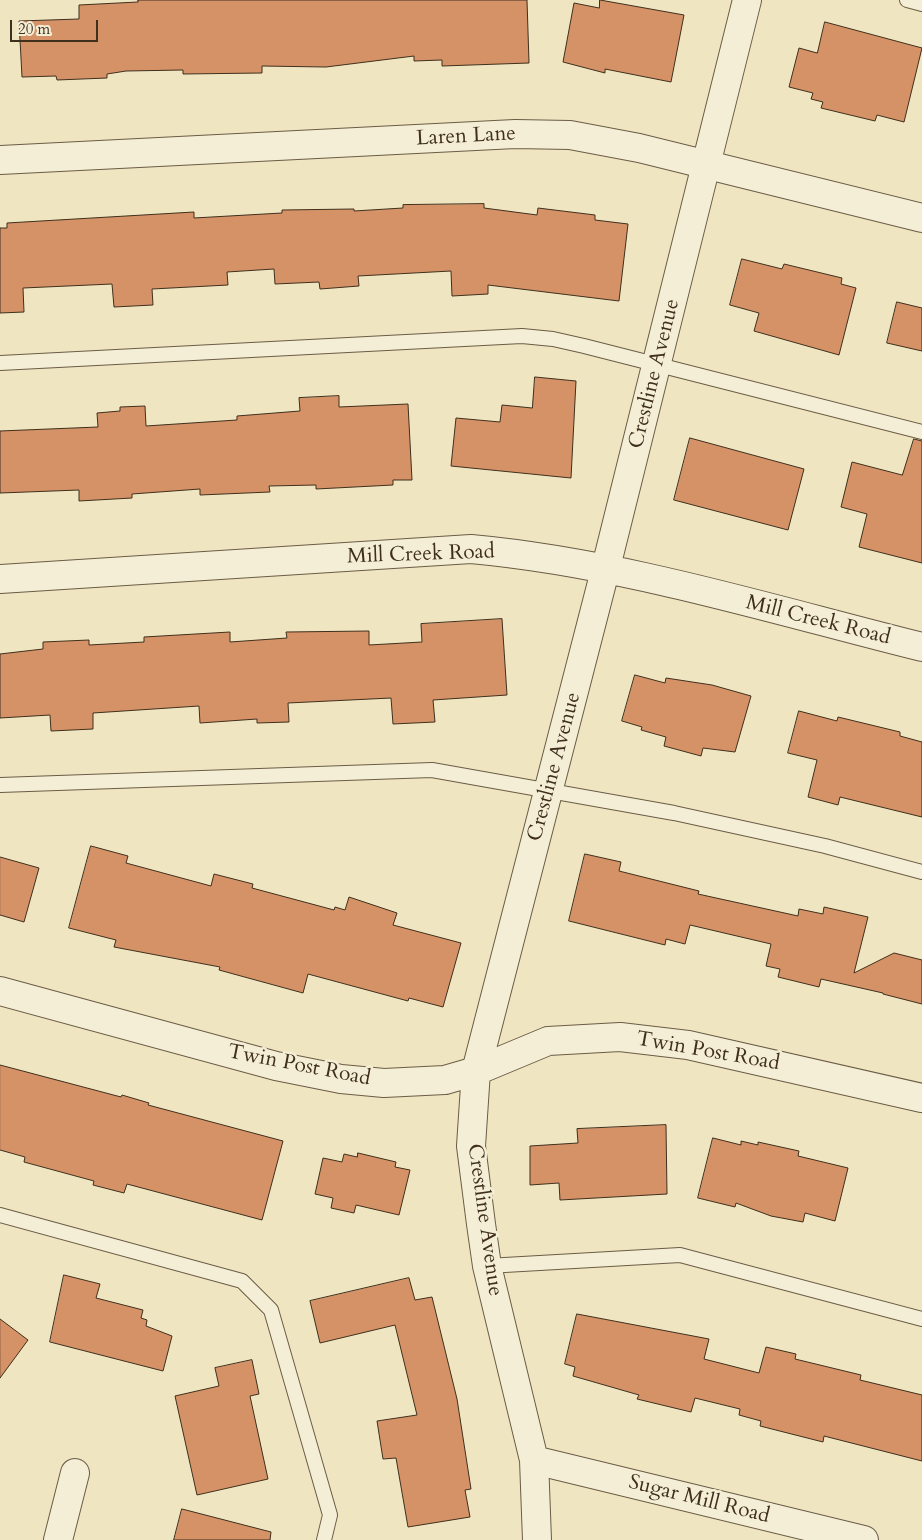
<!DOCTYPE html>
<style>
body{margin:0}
#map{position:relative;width:922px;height:1540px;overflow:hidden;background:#efe5c0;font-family:Cardo,serif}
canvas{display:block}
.scale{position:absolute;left:10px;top:20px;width:88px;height:22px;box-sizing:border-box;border:2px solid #3f2f1d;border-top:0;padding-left:6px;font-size:15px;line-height:18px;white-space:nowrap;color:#3f2f1d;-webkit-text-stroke:4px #f5eed6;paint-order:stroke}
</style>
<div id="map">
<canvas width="922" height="1540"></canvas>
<div class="scale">20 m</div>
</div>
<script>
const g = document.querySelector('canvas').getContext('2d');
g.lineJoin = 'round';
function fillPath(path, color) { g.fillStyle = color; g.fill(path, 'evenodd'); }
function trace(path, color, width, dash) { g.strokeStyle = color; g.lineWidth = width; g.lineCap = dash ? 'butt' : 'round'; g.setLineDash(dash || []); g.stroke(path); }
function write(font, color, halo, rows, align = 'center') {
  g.font = font + ' Cardo,serif'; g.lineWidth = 5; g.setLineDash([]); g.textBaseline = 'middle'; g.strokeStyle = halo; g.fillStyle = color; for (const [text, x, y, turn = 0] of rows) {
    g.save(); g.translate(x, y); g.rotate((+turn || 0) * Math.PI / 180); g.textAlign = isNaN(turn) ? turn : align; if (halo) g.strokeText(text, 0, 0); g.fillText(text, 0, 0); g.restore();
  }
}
const building = new Path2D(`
 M 138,0 L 527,0 L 529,63 L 442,66 L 442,60 L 414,61 L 414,56 L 326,67 L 262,66 L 262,73 L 183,74 L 183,70 L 126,71 L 107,74 L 107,78 L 57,80 L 56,76 L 22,77 L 19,21 L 79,19 L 79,5 L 138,2 Z
 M 600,0 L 684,15 L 671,82 L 605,69 L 605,73 L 563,62 L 574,3 L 599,8 Z
 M 825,22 L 922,48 L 904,122 L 877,115 L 875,121 L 821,108 L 823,102 L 811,99 L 813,93 L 789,87 L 799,48 L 817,53 Z
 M 484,204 L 484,208 L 537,215 L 538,208 L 595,215 L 595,220 L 628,224 L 619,301 L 488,285 L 488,294 L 452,296 L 451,271 L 358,276 L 359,286 L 320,289 L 319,282 L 275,284 L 274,269 L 227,272 L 228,285 L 152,289 L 153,305 L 114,307 L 112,284 L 23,288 L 24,312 L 0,313 L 0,228 L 7,228 L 7,223 L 194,212 L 194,218 L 282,213 L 282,210 L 354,209 L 354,211 L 403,208 L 403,205 Z
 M 742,259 L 782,269 L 784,264 L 842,278 L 841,284 L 856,288 L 839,355 L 754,331 L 759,313 L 730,305 Z
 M 897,302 L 922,308 L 922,351 L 887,343 Z
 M 535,377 L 576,381 L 571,478 L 451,466 L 456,418 L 500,422 L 502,405 L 532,408 Z
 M 339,396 L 339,407 L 408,404 L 412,480 L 393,480 L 393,485 L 316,489 L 316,485 L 269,486 L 270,492 L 200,495 L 200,489 L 132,494 L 132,498 L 79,501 L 79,490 L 0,493 L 0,431 L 98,427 L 97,413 L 120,411 L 120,407 L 145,406 L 146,426 L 237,420 L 237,416 L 300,411 L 299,398 Z
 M 690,438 L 804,469 L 788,530 L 674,500 Z
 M 914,439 L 922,441 L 922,563 L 859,547 L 867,514 L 841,507 L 852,462 L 902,475 Z
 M 502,619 L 507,695 L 433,700 L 435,722 L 393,724 L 391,698 L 288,703 L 289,722 L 257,723 L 257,719 L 200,723 L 199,706 L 93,713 L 93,729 L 51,731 L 50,715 L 0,718 L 0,654 L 43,649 L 43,642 L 89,640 L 89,645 L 144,642 L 144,637 L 230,632 L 230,642 L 287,638 L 286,632 L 369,631 L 369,645 L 422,642 L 421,624 Z
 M 635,675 L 665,683 L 666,678 L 712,685 L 751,696 L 735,752 L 703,748 L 701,756 L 664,746 L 666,737 L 641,730 L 642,727 L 622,721 Z
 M 799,711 L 837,721 L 838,717 L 900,732 L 900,736 L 922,742 L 922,817 L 840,797 L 838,805 L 808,797 L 817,760 L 788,753 Z
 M 91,846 L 128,856 L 126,863 L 211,886 L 214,874 L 253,884 L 252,888 L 334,910 L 335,907 L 345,910 L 349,897 L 397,913 L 393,925 L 461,943 L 443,1007 L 409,998 L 408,1001 L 308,974 L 303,993 L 219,970 L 220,967 L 114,947 L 116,940 L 69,928 Z
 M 585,854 L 621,862 L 619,871 L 699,891 L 698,894 L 798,916 L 799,909 L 823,914 L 824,907 L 868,917 L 854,973 L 894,953 L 922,960 L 922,1004 L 883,994 L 883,993 L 821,979 L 819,987 L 778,977 L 780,969 L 766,966 L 771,944 L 690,925 L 685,944 L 666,939 L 665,945 L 569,921 Z
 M 0,857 L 39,868 L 24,922 L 0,915 Z
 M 0,1065 L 121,1097 L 122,1095 L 149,1103 L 148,1105 L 283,1141 L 262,1220 L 127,1184 L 124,1193 L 93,1185 L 94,1181 L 24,1162 L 25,1157 L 0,1150 Z
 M 666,1125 L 667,1194 L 560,1200 L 559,1183 L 530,1185 L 530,1146 L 578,1143 L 577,1129 Z
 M 713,1138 L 741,1145 L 741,1141 L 758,1145 L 758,1142 L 799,1151 L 798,1156 L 848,1168 L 835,1221 L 805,1213 L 803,1222 L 771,1216 L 736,1203 L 735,1207 L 698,1198 Z
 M 358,1153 L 396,1162 L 395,1167 L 410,1170 L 399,1215 L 356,1205 L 354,1213 L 331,1208 L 333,1198 L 315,1194 L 323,1158 L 342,1162 L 344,1154 L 357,1157 Z
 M 64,1275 L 100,1284 L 96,1298 L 143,1310 L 141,1318 L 147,1320 L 146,1326 L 172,1336 L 163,1371 L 50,1342 Z
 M 409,1278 L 415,1300 L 432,1297 L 457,1399 L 471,1489 L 465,1490 L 470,1517 L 408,1527 L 396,1458 L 383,1459 L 377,1421 L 417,1415 L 395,1325 L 320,1343 L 310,1301 Z
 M 577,1314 L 709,1339 L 704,1359 L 759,1373 L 766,1347 L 796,1354 L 795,1359 L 861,1375 L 860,1380 L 922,1395 L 922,1461 L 824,1436 L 823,1442 L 760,1426 L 761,1421 L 739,1415 L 740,1409 L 695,1398 L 691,1412 L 637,1399 L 639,1395 L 573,1376 L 575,1367 L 565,1364 Z
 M 0,1319 L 28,1340 L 0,1378 Z
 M 252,1360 L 259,1394 L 250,1396 L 268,1479 L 197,1495 L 175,1396 L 219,1386 L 215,1368 Z
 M 182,1509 L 271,1532 L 270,1540 L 174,1540 Z`);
fillPath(building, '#d59267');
trace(building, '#3f2f1d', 1);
const service = new Path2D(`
 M 907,0 L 922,4
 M 0,363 L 522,336 L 553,339 L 584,346 L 922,432
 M 0,785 L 432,770 L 674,813 L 825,846 L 922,872
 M 0,1215 L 242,1281 L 271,1310 L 330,1515 L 324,1540
 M 487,1266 L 680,1255 L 922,1319`);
const minor = new Path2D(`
 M 0,160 L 515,134 L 570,135 L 639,148 L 922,218
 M 0,579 L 471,549 C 624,563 773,610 922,647
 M 0,991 L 276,1066 L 341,1079 L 384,1083 L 445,1080 L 476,1071 L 548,1041 L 620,1037 L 688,1045 L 922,1098
 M 534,1460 L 864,1540
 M 58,1540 L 75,1473
 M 537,1540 L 534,1460 L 487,1266 L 481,1224 L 471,1146 L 476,1071 L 606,567 L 747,0`);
trace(service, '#6b5c46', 16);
trace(minor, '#6b5c46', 30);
trace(service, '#f5eed6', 14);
trace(minor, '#f5eed6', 28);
write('21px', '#3f2f1d', '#f5eed6', [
 ["Laren Lane",466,137,-3],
 ["Crestline Avenue",655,374,-76],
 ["Mill Creek Road",421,555,-2],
 ["Mill Creek Road",818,621,14],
 ["Crestline Avenue",555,767,-75],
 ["Twin Post Road",708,1052,10],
 ["Twin Post Road",299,1066,11],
 ["Crestline Avenue",484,1220,82],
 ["Sugar Mill Road",699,1500,14]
]);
</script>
